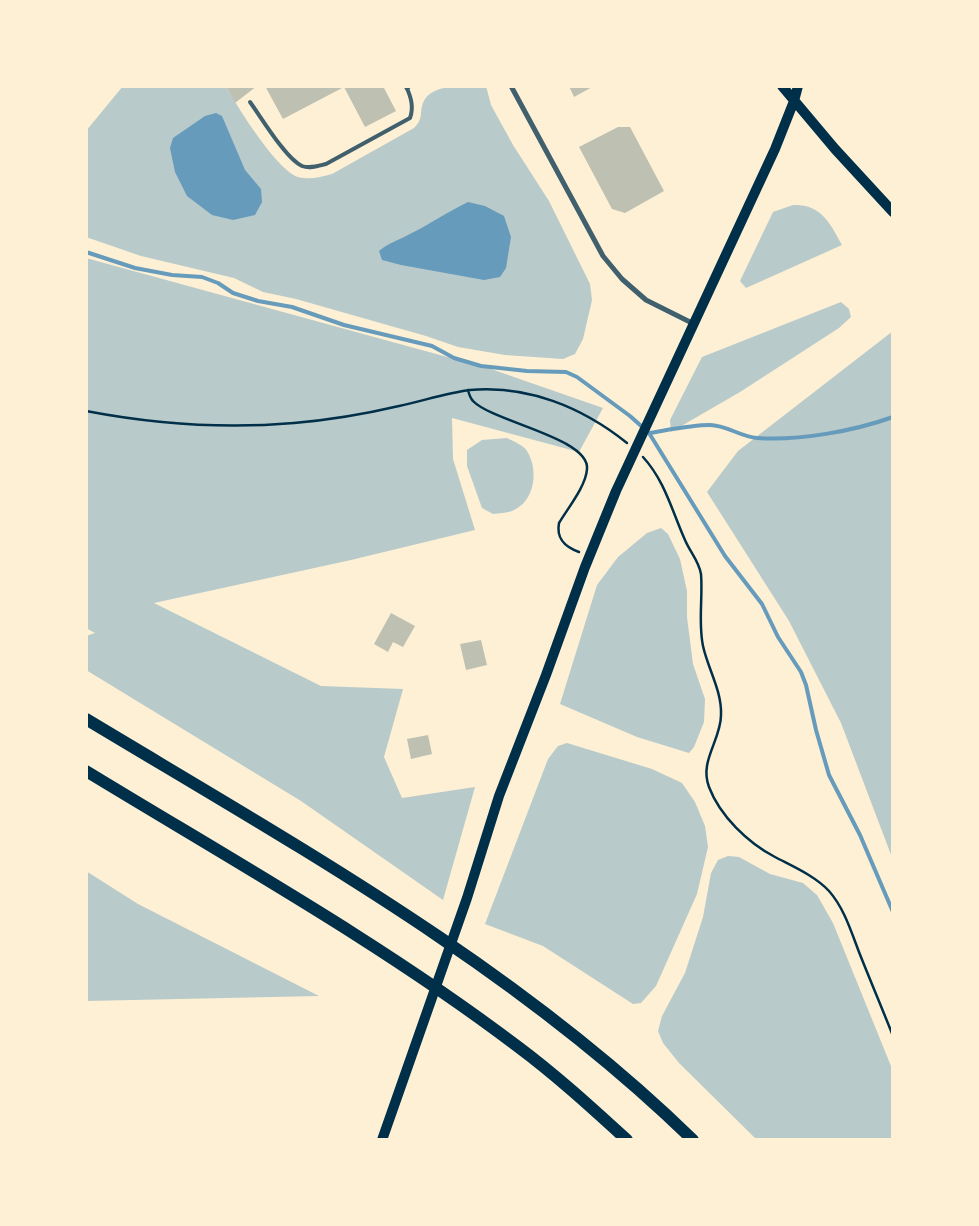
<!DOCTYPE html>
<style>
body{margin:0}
#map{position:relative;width:979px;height:1226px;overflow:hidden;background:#fdf0d5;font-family:"Source Sans 3",sans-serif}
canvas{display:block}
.frame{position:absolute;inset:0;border:88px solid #fdf0d5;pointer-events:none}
</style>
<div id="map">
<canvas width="979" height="1226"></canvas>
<div class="frame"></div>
</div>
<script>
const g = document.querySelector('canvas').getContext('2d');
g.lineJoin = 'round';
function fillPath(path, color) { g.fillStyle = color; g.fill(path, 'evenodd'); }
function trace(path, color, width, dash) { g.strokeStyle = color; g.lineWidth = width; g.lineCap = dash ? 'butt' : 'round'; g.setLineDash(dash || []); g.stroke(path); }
fillPath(new Path2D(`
 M 123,86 L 226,86 C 237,107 277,170 298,177 C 309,180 321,177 332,174 L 414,128 C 424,118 419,114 423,103 C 431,82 468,86 486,86 L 491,105 L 513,145 L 549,201 L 590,284 L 592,300 L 583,339 L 575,354 L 563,359 L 505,355 L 458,347 L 426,336 L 296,299 L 263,292 L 234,278 L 141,256 L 86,237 L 86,131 Z
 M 793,205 C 821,204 830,223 842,245 L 746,288 L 740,281 L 773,212 Z
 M 86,258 L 491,369 L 603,408 L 579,452 L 452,418 L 453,459 L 475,530 L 351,560 L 154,603 L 321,686 L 403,689 L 384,757 L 402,798 L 475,787 L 443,900 L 301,801 L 86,670 L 86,636 L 95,633 L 86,628 Z
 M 841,302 L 849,309 L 851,317 L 839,328 L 740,392 L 671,432 L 670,420 L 702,357 Z
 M 893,331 L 893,860 L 841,723 L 789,621 L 707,492 L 738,451 Z
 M 507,438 C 513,441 523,445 527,451 C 539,470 535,502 512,511 C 506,513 499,513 493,514 L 482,508 L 467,466 L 467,450 L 482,440 Z
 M 661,528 L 668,534 L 680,559 L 687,591 L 687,617 L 693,664 L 705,699 L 704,722 L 694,747 L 689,753 L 637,737 L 560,704 L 597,585 L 618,557 L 647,533 Z
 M 567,743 L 652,769 L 682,783 L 695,802 L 705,826 L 708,847 L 697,894 L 656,986 L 641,1003 L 633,1004 L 543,946 L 485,924 L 548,759 L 558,746 Z
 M 728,856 L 739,857 L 770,874 L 803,883 L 817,895 L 833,923 L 893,1071 L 893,1140 L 757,1140 L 679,1063 L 663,1043 L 658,1031 L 662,1016 L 685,973 L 703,917 L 711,873 L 718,860 Z
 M 86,871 L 138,904 L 319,996 L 86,1001 Z`), '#b9caca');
fillPath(new Path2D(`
 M 216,113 L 222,116 L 245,170 L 261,189 L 262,202 L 255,215 L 233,220 L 212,215 L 187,196 L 175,172 L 170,148 L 173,138 L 205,116 Z
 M 468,202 L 485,206 L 504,216 L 511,237 L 506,268 L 500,277 L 484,280 L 401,265 L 382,260 L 379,251 C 390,242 395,242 406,236 C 427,226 447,212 468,202 Z`), '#669bbc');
trace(new Path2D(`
 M 86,252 L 135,268 L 172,275 L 202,277 L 218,283 L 233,293 L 258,301 L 292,307 L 344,325 L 432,346 L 454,358 L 481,366 L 527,371 L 566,372 L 577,377 L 630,416 L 649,433 L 725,556 L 762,604 L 778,637 L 801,672 L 806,685 L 816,730 L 829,775 L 860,835 L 893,912
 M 649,433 C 668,430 691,425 710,425 C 726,425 741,437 757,438 C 799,441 854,431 893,417`), '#669bbc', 4);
fillPath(new Path2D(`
 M 226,86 L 257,86 L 235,103 Z
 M 265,86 L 383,86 L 396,111 L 365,127 L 344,87 L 283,119 Z
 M 569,86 L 594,86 L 574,97 Z
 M 618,127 L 630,127 L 664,191 L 625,213 L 612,209 L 579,147 Z
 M 391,613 L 415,626 L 403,647 L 393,642 L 388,652 L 374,644 Z
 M 481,640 L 487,665 L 466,670 L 460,644 Z
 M 428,735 L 432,754 L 411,759 L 407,739 Z`), '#bec0b2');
trace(new Path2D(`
 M 468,390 C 469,394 470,398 473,401 C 493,422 590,438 587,469 C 586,486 568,508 559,523 C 556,539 565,547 579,552
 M 86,411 C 154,424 225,429 294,423 C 329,420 365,414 399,406 C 423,401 446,393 470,390 C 528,385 582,407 627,443
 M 643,457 C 665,481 672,511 685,540 C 690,552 699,561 701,574 C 703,598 698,622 703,646 C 708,669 722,691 721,715 C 721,740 699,761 709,787 C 720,816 748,843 775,857 C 794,867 815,876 829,891 C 844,908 851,931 859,952 C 870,980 882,1008 893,1036`), '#003049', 2.5);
trace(new Path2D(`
 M 250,102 C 261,117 286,159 302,166 C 310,169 318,166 326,164 L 410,118 C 414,107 411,97 406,86`), '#3f606c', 4);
trace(new Path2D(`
 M 511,86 L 603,256 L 622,279 L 646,300 L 694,324
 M 407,88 L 409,86`), '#3f606c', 5);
trace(new Path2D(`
 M 782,86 L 835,149 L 893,212
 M 382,1140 L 467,898 L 499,796 L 546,675 L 585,567 L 616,491 L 775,149 L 794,101 L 798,86`), '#003049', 10);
trace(new Path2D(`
 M 86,719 C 297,846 516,967 693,1140
 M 86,771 C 232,860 381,943 517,1046 C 556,1075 592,1108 627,1140`), '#003049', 12);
</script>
